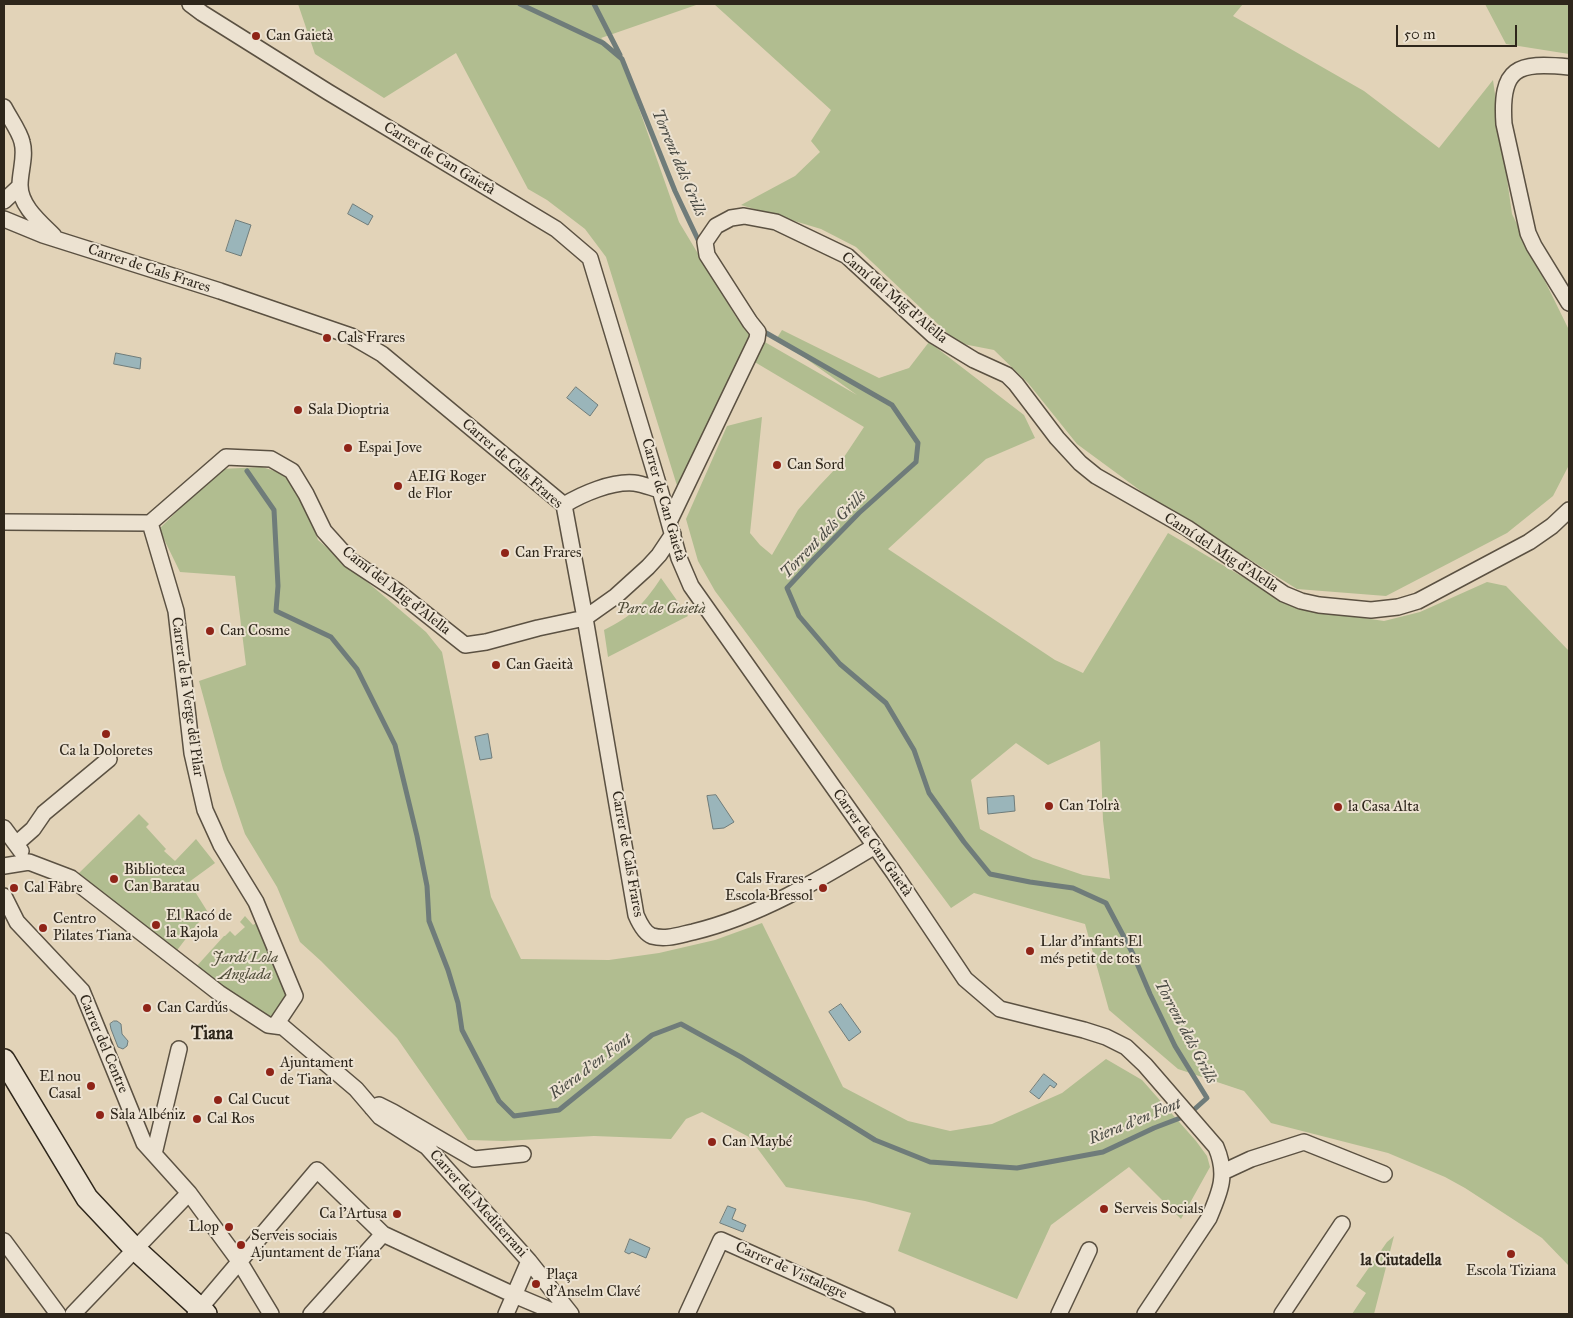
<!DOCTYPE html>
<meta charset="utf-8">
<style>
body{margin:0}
#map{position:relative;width:1573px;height:1318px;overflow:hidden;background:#e2d3b8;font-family:"IM FELL Great Primer",serif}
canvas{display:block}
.frame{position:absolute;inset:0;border:5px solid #2e261b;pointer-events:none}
.scale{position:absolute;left:1396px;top:25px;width:121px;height:22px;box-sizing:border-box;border:2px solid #2e261b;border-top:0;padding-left:6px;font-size:15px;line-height:18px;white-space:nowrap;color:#2e261b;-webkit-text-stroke:4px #ece2d1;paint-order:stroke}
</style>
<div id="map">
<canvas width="1573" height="1318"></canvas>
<div class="frame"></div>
<div class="scale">50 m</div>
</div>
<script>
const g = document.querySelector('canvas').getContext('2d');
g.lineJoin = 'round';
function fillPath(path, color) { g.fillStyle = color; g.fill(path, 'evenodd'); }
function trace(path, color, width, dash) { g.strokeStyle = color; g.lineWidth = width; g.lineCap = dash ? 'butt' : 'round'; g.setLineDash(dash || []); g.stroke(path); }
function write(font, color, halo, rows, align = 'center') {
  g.font = font + ' "IM FELL Great Primer",serif'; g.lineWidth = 4; g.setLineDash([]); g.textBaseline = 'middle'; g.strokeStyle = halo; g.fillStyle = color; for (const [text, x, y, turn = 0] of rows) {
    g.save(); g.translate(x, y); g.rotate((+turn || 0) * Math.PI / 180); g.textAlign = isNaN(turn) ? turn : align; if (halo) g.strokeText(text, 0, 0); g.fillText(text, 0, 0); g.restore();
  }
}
fillPath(new Path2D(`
 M 298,4 L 699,4 L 601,38 L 614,49 L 623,63 L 679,222 L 736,317 L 752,335 L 730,377 L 679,492 L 606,257 L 585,229 L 547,200 L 528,189 L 456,53 L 384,98 L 315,54 Z
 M 714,4 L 1243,4 L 1233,16 L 1364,91 L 1439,148 L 1493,80 L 1512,214 L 1569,330 L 1569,465 L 1553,496 L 1507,533 L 1386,596 L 1297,589 L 1149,497 L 1077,444 L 1028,383 L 994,350 L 958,343 L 856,247 L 821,229 L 741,205 L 795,176 L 820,152 L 811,141 L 831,110 Z
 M 1485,4 L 1569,4 L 1569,54 L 1506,44 Z
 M 782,330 L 879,378 L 909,368 L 929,342 L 1024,415 L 1035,438 L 986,459 L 888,549 L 1055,660 L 1083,673 L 1168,533 L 1296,608 L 1384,621 L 1420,612 L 1487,582 L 1506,586 L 1569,651 L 1569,1266 L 1542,1238 L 1465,1188 L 1445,1177 L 1388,1153 L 1271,1123 L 1244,1091 L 1178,1069 L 1109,1010 L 1085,924 L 974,893 L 951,908 L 715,591 L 698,561 L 686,519 L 727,426 L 762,417 L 750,533 L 760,545 L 772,555 L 798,510 L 819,486 L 838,466 L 864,427 L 753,361 L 763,341 L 857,395 L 777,338 ZM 1100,741 L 1103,820 L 1110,879 L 1083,875 L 1033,858 L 980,829 L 971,780 L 1016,743 L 1048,765 Z
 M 262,467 L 284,474 L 307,511 L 318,540 L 426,632 L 442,652 L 491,897 L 521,959 L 609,960 L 659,953 L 715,940 L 762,923 L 843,1087 L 908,1121 L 950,1131 L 992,1124 L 1062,1093 L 1106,1059 L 1142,1080 L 1196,1141 L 1207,1156 L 1210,1167 L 1181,1219 L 1129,1167 L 1051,1225 L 1017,1299 L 898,1251 L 911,1213 L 865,1201 L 786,1187 L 749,1137 L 702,1112 L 686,1119 L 671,1139 L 594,1136 L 504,1141 L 468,1140 L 397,1038 L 321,961 L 300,942 L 277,887 L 245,834 L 223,769 L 199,681 L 246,665 L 235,576 L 180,572 L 159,529 L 220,469 Z
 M 661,578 L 688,616 L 608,657 L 604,630 C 631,617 644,604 661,578 Z
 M 139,814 L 149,824 L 146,827 L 166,849 L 164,851 L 175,861 L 196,839 L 215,863 L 189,882 L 209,914 L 197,924 L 175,953 L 78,874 Z
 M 245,916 L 253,925 L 261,920 L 291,994 L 274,1020 L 195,968 L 224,936 L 225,936 L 230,931 L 235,936 L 245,927 L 240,922 Z
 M 1394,1236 L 1374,1314 L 1352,1314 L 1366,1293 L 1356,1286 L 1387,1242 Z`), '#b1bd90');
const water = new Path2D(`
 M 353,204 L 373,216 L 368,225 L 348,214 Z
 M 236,220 L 251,225 L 241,256 L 226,251 Z
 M 116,353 L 141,358 L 140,369 L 114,364 Z
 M 576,387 L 598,405 L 590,416 L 567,398 Z
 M 488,734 L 492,758 L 480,760 L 475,737 Z
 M 716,795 L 734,822 L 724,828 L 713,829 L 707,796 Z
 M 1014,796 L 1015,811 L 988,814 L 987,798 Z
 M 841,1004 L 861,1032 L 849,1041 L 829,1012 Z
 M 114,1021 L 117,1021 L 121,1024 L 122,1034 L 128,1041 L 127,1046 L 123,1049 L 118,1047 L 111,1029 L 110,1024 Z
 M 1044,1074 L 1057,1084 L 1054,1088 L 1050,1085 L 1039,1099 L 1030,1092 Z
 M 728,1206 L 736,1209 L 732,1219 L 746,1225 L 743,1232 L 720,1223 Z
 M 630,1239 L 650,1248 L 646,1258 L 632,1252 L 629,1254 L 625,1252 Z`);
fillPath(water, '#9ab5ba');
trace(water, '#6f7c7a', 1);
trace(new Path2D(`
 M 520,4 L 603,43 L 622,59 L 675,191 L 701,246
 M 594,4 L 620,55
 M 247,471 L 274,510 L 278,586 L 276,611 L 331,637 L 357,669 L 395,745 L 417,836 L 427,886 L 429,921 L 448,970 L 458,1003 L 462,1030 L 499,1101 L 514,1116 L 559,1110 L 652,1035 L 681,1024 L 741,1057 L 875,1140 L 930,1162 L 1017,1168 L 1103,1152 L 1154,1128 L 1188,1115 L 1207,1098 L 1175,1046 L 1150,994 L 1133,954 L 1106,903 L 1073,888 L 1030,882 L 990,874 L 964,842 L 929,793 L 914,750 L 886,703 L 840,664 L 799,616 L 787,588 L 814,559 L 859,513 L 916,462 L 918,443 L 892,405 L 761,330`), '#6f7c7a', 5);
const street = new Path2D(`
 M 190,4 L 202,13 L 328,92 L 556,229 L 590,258 L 660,490 L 679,558 L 691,586 L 894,873 L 965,979 L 1000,1009 L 1084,1030 L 1106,1037 L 1126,1047 L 1145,1065 L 1216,1147 C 1228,1175 1220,1192 1209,1218 L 1145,1314
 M 1569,67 C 1517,62 1500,67 1504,124 L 1528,233 L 1534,246 L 1569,303
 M 4,107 C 9,117 20,132 22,142 C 26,156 20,171 20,185 C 20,206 40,222 54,236
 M 4,201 L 20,186
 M 4,219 L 43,235 L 220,291 L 351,336 L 382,354 L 564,505 L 585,618 L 636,915 C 639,922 644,933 652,936 C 666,940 679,935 693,932 C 759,916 817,881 875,846
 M 564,505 C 582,494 612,481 634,483 C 643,484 652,488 660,490
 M 4,522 L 150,523
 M 669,522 L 757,339 L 758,332 L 750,322 L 707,255 L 705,242 L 716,226 L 731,218 L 744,216 L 776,222 L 847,256 L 933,335 L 974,360 L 1007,375 L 1016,384 L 1057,438 L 1080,463 L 1096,476 L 1187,528 L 1284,594 L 1301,601 L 1319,605 L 1371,610 L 1398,607 L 1418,601 L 1529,542 L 1552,526 L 1569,510
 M 150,523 L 226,457 L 271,459 L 292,471 L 306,494 L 324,531 L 350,560 L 397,591 L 465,645 L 486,642 L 538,628 L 585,618 L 616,596 L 648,567 L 659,555 L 673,534
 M 150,523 L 176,611 L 192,753 L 205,810 L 221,845 L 256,902 L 295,996 L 275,1026
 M 4,828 L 21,851
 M 16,844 L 33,829 L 44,813 L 109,759
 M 4,866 L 29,862 L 71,878 L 219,993 L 268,1025 L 283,1027 L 356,1089 L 380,1117 L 427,1147 L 529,1261 L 571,1314
 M 4,896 L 17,922 L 82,991 L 144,1143 L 189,1193 L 239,1261 L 271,1314
 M 372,1108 L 379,1105 L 393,1112 L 474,1159 L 523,1154
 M 154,1154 L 179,1049
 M 1223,1172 L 1251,1159 L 1304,1142 L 1384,1174
 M 4,1241 L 58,1314
 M 73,1314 L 189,1193
 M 195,1314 L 317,1170 L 383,1234 L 514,1295 L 559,1314
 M 311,1314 L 383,1234
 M 506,1314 L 529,1261
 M 687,1314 L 721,1240 L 887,1314
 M 1059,1314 L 1089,1250
 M 1282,1314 L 1342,1224`);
const secondary = new Path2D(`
 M 4,1060 L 87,1198 L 135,1249 L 206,1314`);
trace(street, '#5b5142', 18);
trace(secondary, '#2e261b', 24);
trace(street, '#ece2d1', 15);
trace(secondary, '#ece2d1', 21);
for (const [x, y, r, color] of [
 [256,36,5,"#8f2418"],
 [327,338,5,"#8f2418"],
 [298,410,5,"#8f2418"],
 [348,448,5,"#8f2418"],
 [777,465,5,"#8f2418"],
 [398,486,5,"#8f2418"],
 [505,553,5,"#8f2418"],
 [210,631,5,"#8f2418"],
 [496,665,5,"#8f2418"],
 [106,734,5,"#8f2418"],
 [1049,806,5,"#8f2418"],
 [1338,807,5,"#8f2418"],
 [114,879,5,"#8f2418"],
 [14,888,5,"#8f2418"],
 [823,888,5,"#8f2418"],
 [156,925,5,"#8f2418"],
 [43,928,5,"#8f2418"],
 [1030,951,5,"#8f2418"],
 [147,1008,5,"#8f2418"],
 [270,1072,5,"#8f2418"],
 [91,1086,5,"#8f2418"],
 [218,1100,5,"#8f2418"],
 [100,1115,5,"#8f2418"],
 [197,1119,5,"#8f2418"],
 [712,1142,5,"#8f2418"],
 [1104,1209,5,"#8f2418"],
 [397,1214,5,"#8f2418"],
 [229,1227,5,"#8f2418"],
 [241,1245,5,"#8f2418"],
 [1511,1254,5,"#8f2418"],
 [536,1284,5,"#8f2418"]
]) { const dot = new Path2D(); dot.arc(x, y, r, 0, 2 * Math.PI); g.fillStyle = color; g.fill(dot); trace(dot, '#ece2d1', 2); }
write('15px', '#2e261b', '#ece2d1', [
 ["Can Gaietà",266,36],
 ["Cals Frares",337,338],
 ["Sala Dioptria",308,410],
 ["Espai Jove",358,448],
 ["Can Sord",787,465],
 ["AEIG Roger",408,477],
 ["de Flor",408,494],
 ["Can Frares",515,553],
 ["Can Cosme",220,631],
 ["Can Gaeità",506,665],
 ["Ca la Doloretes",106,751,"center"],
 ["Can Tolrà",1059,806],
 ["la Casa Alta",1348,807],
 ["Biblioteca",124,870],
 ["Can Baratau",124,887],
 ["Cals Frares -",813,879,"right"],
 ["Escola Bressol",813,896,"right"],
 ["Cal Fabre",24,888],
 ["El Racó de",166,916],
 ["la Rajola",166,933],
 ["Centro",53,919],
 ["Pilates Tiana",53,936],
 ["Llar d'infants El",1040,942],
 ["més petit de tots",1040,959],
 ["Can Cardús",157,1008],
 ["Ajuntament",280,1063],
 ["de Tiana",280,1080],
 ["El nou",81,1077,"right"],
 ["Casal",81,1094,"right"],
 ["Cal Cucut",228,1100],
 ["Sala Albéniz",110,1115],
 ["Cal Ros",207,1119],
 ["Can Maybé",722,1142],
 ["Serveis Socials",1114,1209],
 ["Ca l'Artusa",387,1214,"right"],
 ["Llop",219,1227,"right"],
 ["Serveis sociais",251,1236],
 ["Ajuntament de Tiana",251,1253],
 ["Escola Tiziana",1511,1271,"center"],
 ["Plaça",546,1275],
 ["d'Anselm Clavé",546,1292]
], 'left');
write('15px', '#2e261b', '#ece2d1', [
 ["Carrer de Can Gaietà",439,159,31],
 ["Carrer de Cals Frares",149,269,18],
 ["Camí del Mig d'Alella",894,298,40],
 ["Carrer de Cals Frares",512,464,41],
 ["Carrer de Can Gaietà",663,500,74],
 ["Camí del Mig d'Alella",1221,553,33],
 ["Camí del Mig d'Alella",396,591,38],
 ["Carrer de la Verge del Pilar",187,697,82],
 ["Carrer de Can Gaietà",872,843,55],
 ["Carrer de Cals Frares",627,854,80],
 ["Carrer del Centre",103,1044,67],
 ["Carrer del Mediterrani",478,1204,48],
 ["Carrer de Vistalegre",791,1271,24]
]);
write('italic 15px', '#4f4c38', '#ece2d1', [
 ["Parc de Gaietà",661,609],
 ["Jardí Lola",245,958],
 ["Anglada",245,975]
]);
write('italic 16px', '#494a43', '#ece2d1', [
 ["Torrent dels Grills",678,163,67],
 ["Torrent dels Grills",824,535,-46],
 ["Torrent dels Grills",1185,1032,62],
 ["Riera d'en Font",591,1067,-37],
 ["Riera d'en Font",1135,1122,-22]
]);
write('bold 16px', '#2e261b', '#ece2d1', [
 ["la Ciutadella",1401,1261]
]);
write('bold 18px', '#2e261b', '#ece2d1', [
 ["Tiana",212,1035]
]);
</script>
